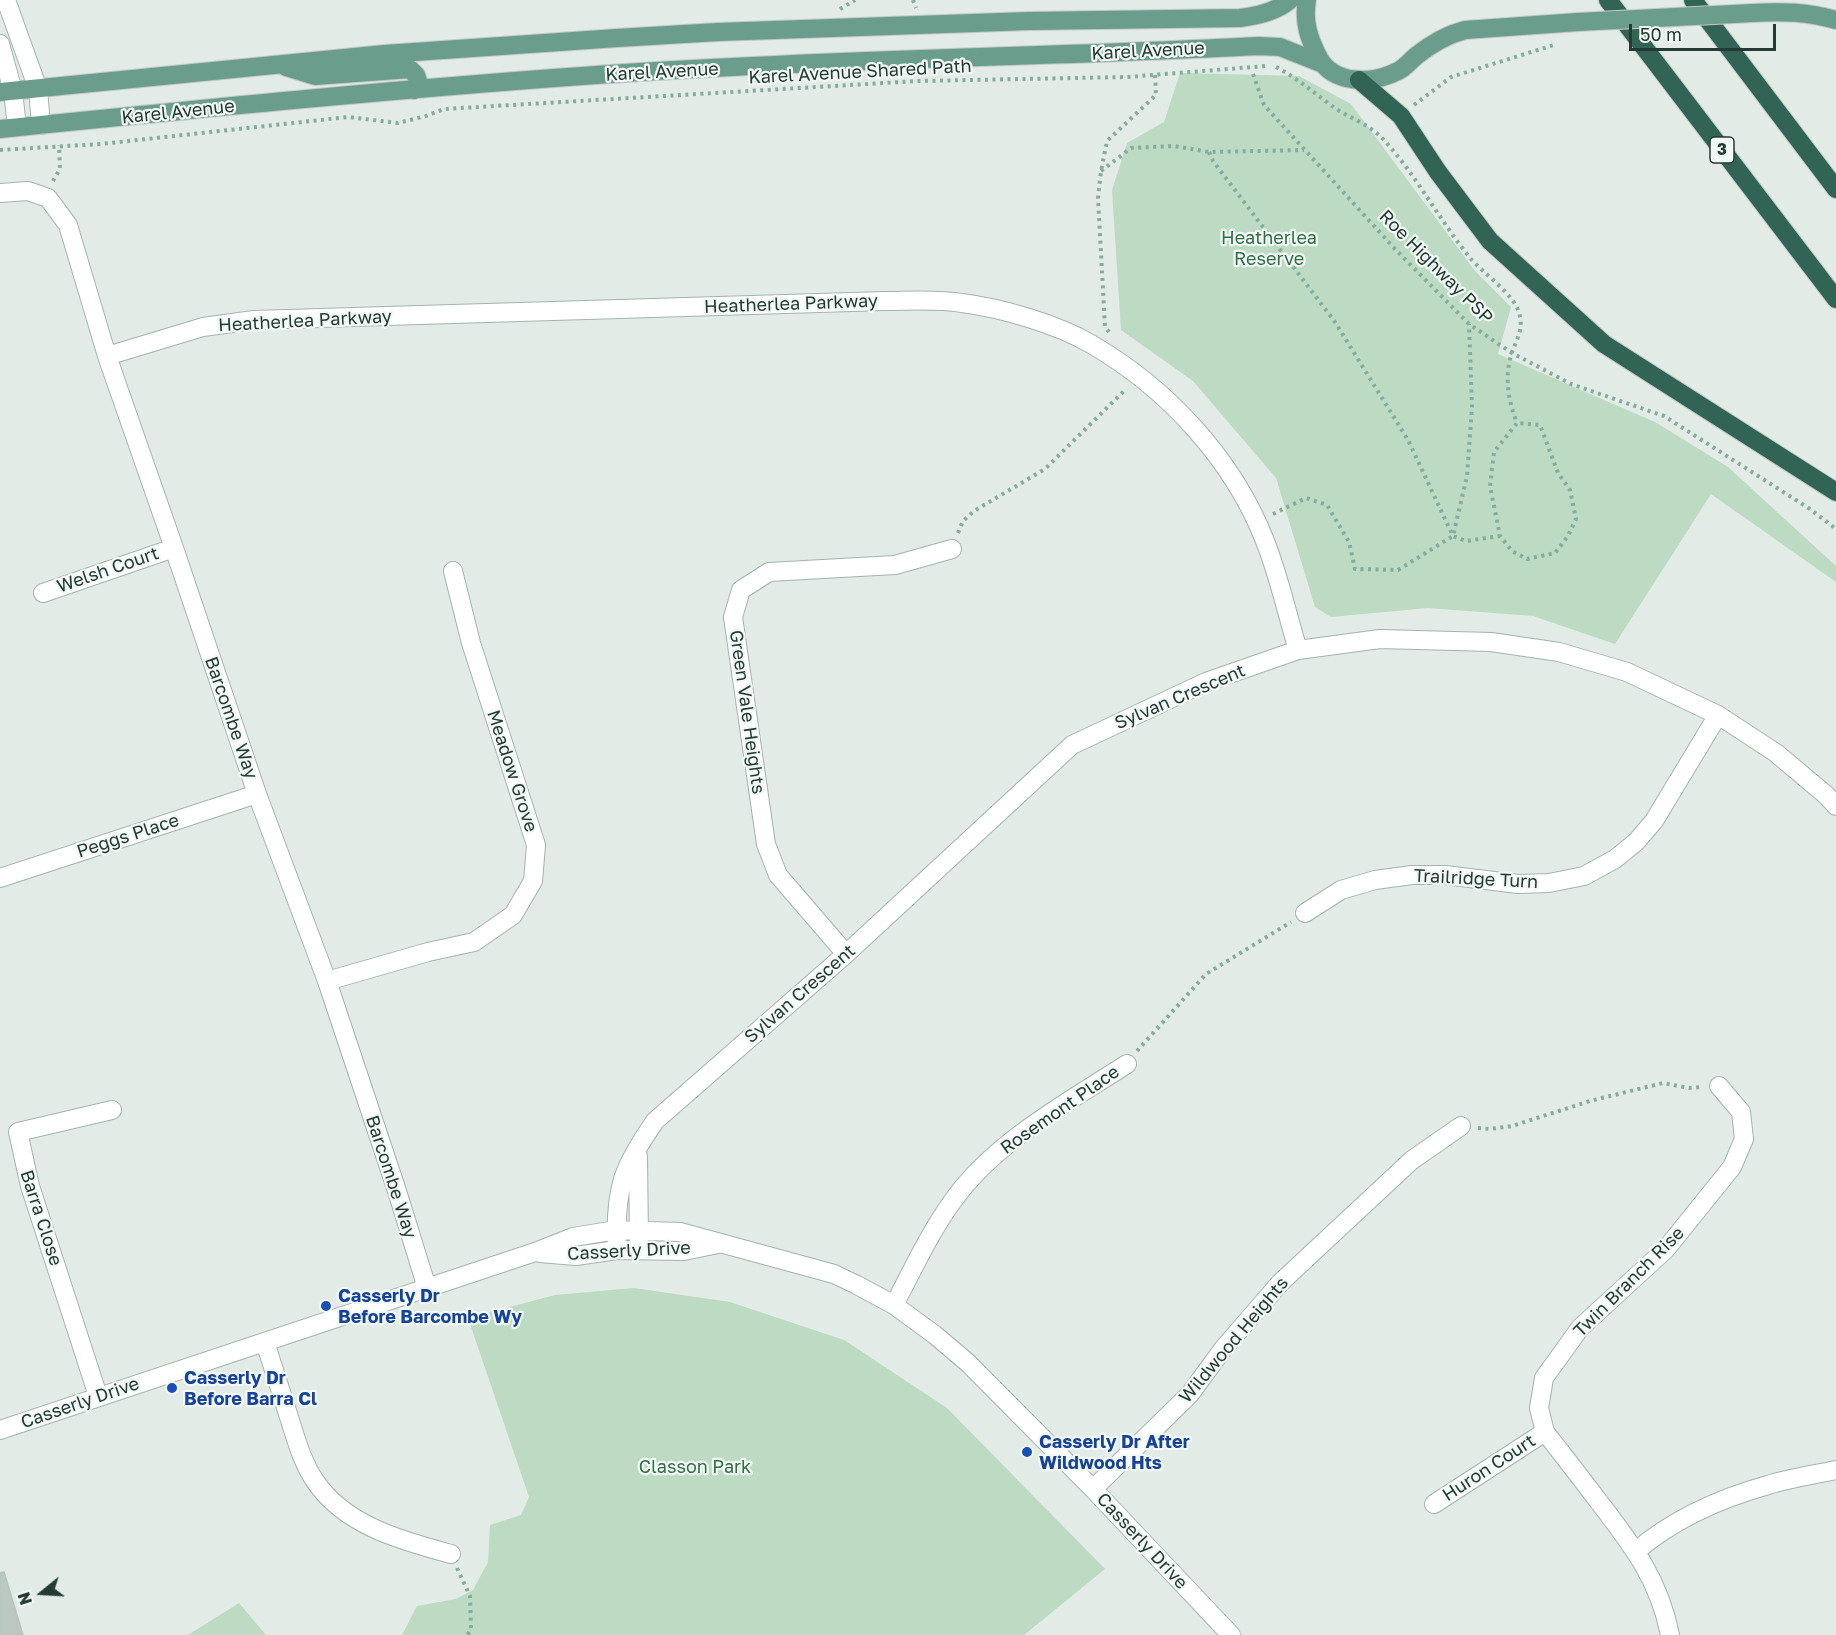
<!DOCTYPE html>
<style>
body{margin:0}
#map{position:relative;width:1836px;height:1635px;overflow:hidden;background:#e2ebe6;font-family:"Golos Text",sans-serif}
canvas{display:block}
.north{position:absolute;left:12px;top:1563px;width:60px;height:60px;-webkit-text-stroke:4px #f2f8f5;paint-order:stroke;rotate:252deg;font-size:16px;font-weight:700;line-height:24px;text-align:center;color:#243b33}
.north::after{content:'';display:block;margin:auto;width:21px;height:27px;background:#243b33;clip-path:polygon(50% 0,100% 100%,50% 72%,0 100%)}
.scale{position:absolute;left:1629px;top:24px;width:147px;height:27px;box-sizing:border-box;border:3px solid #243b33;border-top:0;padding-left:8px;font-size:18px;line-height:21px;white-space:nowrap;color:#243b33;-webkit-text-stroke:4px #f2f8f5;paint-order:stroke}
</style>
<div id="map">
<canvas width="1836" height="1635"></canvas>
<div class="north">N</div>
<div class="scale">50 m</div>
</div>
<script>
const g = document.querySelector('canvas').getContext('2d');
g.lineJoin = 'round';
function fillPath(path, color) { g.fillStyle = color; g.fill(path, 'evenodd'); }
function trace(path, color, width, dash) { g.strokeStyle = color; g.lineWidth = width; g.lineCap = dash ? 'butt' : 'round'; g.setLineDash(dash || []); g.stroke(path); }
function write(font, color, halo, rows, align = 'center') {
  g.font = font + ' "Golos Text",sans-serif'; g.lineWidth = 4.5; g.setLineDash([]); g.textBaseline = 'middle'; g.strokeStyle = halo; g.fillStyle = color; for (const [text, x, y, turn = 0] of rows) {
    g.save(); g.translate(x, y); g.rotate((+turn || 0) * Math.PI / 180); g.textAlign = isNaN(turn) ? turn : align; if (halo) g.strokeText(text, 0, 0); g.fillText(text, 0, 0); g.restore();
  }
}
fillPath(new Path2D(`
 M 1180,73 L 1299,76 L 1351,104 L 1475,271 L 1511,307 L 1498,354 L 1655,422 L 1728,467 L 1836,566 L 1836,582 L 1711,494 L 1615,644 L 1533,616 L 1428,608 L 1331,617 L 1315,607 L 1276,478 L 1193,381 L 1121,330 L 1112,190 L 1127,143 L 1164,122 Z
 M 634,1288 L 730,1302 L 844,1340 L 947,1408 L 1105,1569 L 1024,1635 L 402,1635 L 417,1606 L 456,1599 L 473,1590 L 488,1562 L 490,1525 L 521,1515 L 529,1497 L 468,1318 L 555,1295 Z
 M 239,1603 L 266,1635 L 188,1635 Z`), '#bddac3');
const building = new Path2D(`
 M 4,1572 L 23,1635 L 0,1635 L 0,1573 Z`);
fillPath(building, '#bbc8c2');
trace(building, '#b5c4bd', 1.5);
const minor = new Path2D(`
 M 6,0 L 38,89 L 41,125
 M 0,44 L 13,91 L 17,127
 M 0,193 L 28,191 L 48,198 L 68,225 L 107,356 L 174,548 L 257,794 L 327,981 L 397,1191 L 427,1288
 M 107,356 L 203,327 L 254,320 L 885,301 C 910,301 937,299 962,303 C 1001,308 1057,324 1091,344 C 1167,388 1233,459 1265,541 C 1279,576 1287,614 1298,650
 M 43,593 L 174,548
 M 0,878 L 257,794
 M 1305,913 L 1341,890 L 1375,880 L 1412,875 L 1445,875 L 1518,884 L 1549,883 L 1584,876 L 1615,859 L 1636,842 L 1654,821 L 1718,715
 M 846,954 L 778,875 L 766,844 L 733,617 L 741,590 L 769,572 L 895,565 L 952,549
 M 327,981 L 428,952 L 474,942 L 513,915 L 533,881 L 536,845 L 471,643 L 453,571
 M 638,1156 L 639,1242
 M 617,1250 C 616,1229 617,1199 623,1179 C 630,1158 643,1139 655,1121 L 846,954 L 1072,745 L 1206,682 L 1298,650 L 1380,639 L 1491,642 L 1559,652 L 1627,672 L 1718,715 L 1776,753 L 1826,795 L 1836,806
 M 540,1253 L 576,1256 L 617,1250 L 684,1251 L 718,1244
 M 894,1305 C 912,1271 929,1234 952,1202 C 993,1143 1068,1102 1127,1064
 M 265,1342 C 273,1367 281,1392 289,1417 C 296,1439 302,1462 315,1481 C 345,1526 403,1541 451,1554
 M 98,1396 L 30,1186 L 18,1132 L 112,1110
 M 0,1430 L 535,1252 L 573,1237 L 616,1230 L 680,1232 L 834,1274 L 857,1285 L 894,1305 L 935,1335 L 968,1363 L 1093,1489 L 1231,1635
 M 1093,1489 L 1190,1394 L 1223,1349 L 1280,1283 L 1412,1160 L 1461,1126
 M 1434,1504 L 1545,1432
 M 1636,1551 C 1674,1519 1721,1498 1768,1485 C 1790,1478 1813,1475 1836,1470
 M 1670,1635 C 1659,1579 1632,1545 1599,1502 C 1581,1478 1563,1455 1545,1432 L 1539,1408 L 1544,1378 L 1580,1328 L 1666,1249 L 1732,1167 L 1744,1139 L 1741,1112 L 1719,1086`);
const major = new Path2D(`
 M 1307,0 C 1303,22 1309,39 1319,58 C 1334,85 1373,84 1398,71 C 1405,68 1410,61 1416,56 C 1431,44 1446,35 1465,30 L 1578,22
 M 1753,13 C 1783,11 1808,12 1836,20
 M 286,67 L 315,76 L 410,69 L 416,75 L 418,81 L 414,90
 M 0,92 L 385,54 L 617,38 L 718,32 L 1030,21 L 1240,18 C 1257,16 1276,12 1290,0
 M 0,129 C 208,108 416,87 625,73 C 836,59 1048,57 1259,46 L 1280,47 L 1323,64`);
const highway = new Path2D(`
 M 1608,0 L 1836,299
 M 1693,0 L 1836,189
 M 1359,80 L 1401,116 L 1438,172 L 1490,241 L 1604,344 L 1836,492`);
trace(minor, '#a5b3ad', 20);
trace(major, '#c2c8c6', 20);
trace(highway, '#c2c8c6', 20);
trace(new Path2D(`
 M 913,0 L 916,8
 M 840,9 L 855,0
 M 1276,67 C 1297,78 1313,92 1332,106 C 1347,117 1369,124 1382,138 C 1416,174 1439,220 1471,259 C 1484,274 1514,294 1519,313 C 1524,328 1517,339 1512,352 C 1504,376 1508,400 1517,423 L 1494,452 L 1490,486 L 1500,536 L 1512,551 L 1527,559 L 1555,553 L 1568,536 L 1576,519 L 1570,490 L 1558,473 L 1540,425 L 1517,423
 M 1253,74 L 1264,105 L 1395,249 L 1469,324 L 1512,353 L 1571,384 L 1664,416 L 1810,509 L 1836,529
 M 1414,105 L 1451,77 L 1557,44
 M 0,150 L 101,144 L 348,117 L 398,123 L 426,116 L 444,109 L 918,81 L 1127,77 L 1266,66
 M 1209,152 L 1213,161 L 1335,322 L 1408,440 L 1453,536 L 1466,541 L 1500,536
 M 1101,171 L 1131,148 L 1174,146 L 1209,152 L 1304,150
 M 53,181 L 60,169 L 59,145
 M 1109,332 L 1105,327 L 1098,198 L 1101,171 L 1107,141 L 1156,95 L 1155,74
 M 1273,514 L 1306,498 L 1327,505 L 1349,542 L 1355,569 L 1398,570 L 1453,536 L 1467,476 L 1472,407 L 1469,324
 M 958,533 L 963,521 L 974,511 L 1045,469 L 1126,389
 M 1137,1051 L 1206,974 L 1291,922
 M 1478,1128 L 1490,1129 L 1512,1126 L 1590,1101 L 1663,1083 L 1689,1088 L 1703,1087
 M 457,1568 L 470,1596 L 471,1630 L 467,1635`), '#85ac9d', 4, [3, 4.5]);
trace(minor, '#fff', 18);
trace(major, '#6a9d8c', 18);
trace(highway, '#326456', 18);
const majorBridge = new Path2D(`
 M 1578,22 L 1753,13`);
trace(majorBridge, '#c2c8c6', 20, []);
trace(majorBridge, '#6a9d8c', 18);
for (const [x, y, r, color] of [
 [326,1306,6,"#1a4fb4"],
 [172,1388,6,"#1a4fb4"],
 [1027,1452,6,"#1a4fb4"]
]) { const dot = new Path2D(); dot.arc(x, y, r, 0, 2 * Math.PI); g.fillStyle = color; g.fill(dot); trace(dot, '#f2f8f5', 2); }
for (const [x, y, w] of [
 [1722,150,24]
]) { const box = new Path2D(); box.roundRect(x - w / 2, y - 13, w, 26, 4.5); g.fillStyle = '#f2f8f5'; g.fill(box); trace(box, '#243b33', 1.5); }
write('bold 16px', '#243b33', null, [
 ["3",1722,150]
]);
write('18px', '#243b33', '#f2f8f5', [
 ["Karel Avenue",1148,51,-3],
 ["Karel Avenue",662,72,-3],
 ["Karel Avenue Shared Path",860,72,-3],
 ["Karel Avenue",178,112,-6],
 ["Roe Highway PSP",1436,267,45],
 ["Heatherlea Parkway",791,304,-2],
 ["Heatherlea Parkway",305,321,-3],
 ["Welsh Court",108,570,-19],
 ["Sylvan Crescent",1180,697,-23],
 ["Green Vale Heights",747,712,82],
 ["Barcombe Way",231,718,71],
 ["Meadow Grove",512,771,72],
 ["Peggs Place",128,836,-18],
 ["Trailridge Turn",1476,879,3],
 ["Sylvan Crescent",800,994,-41],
 ["Rosemont Place",1060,1110,-35],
 ["Barcombe Way",391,1177,72],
 ["Barra Close",41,1218,72],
 ["Casserly Drive",629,1251,-3],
 ["Twin Branch Rise",1629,1282,-45],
 ["Wildwood Heights",1234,1340,-50],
 ["Casserly Drive",80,1403,-19],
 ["Huron Court",1489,1468,-33],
 ["Casserly Drive",1142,1541,47]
]);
write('18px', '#316e44', '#f2f8f5', [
 ["Heatherlea",1269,238],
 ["Reserve",1269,259],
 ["Classon Park",695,1467]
]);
write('bold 18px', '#164399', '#f2f8f5', [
 ["Casserly Dr",338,1296],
 ["Before Barcombe Wy",338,1317],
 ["Casserly Dr",184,1378],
 ["Before Barra Cl",184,1399],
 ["Casserly Dr After",1039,1442],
 ["Wildwood Hts",1039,1463]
], 'left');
</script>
